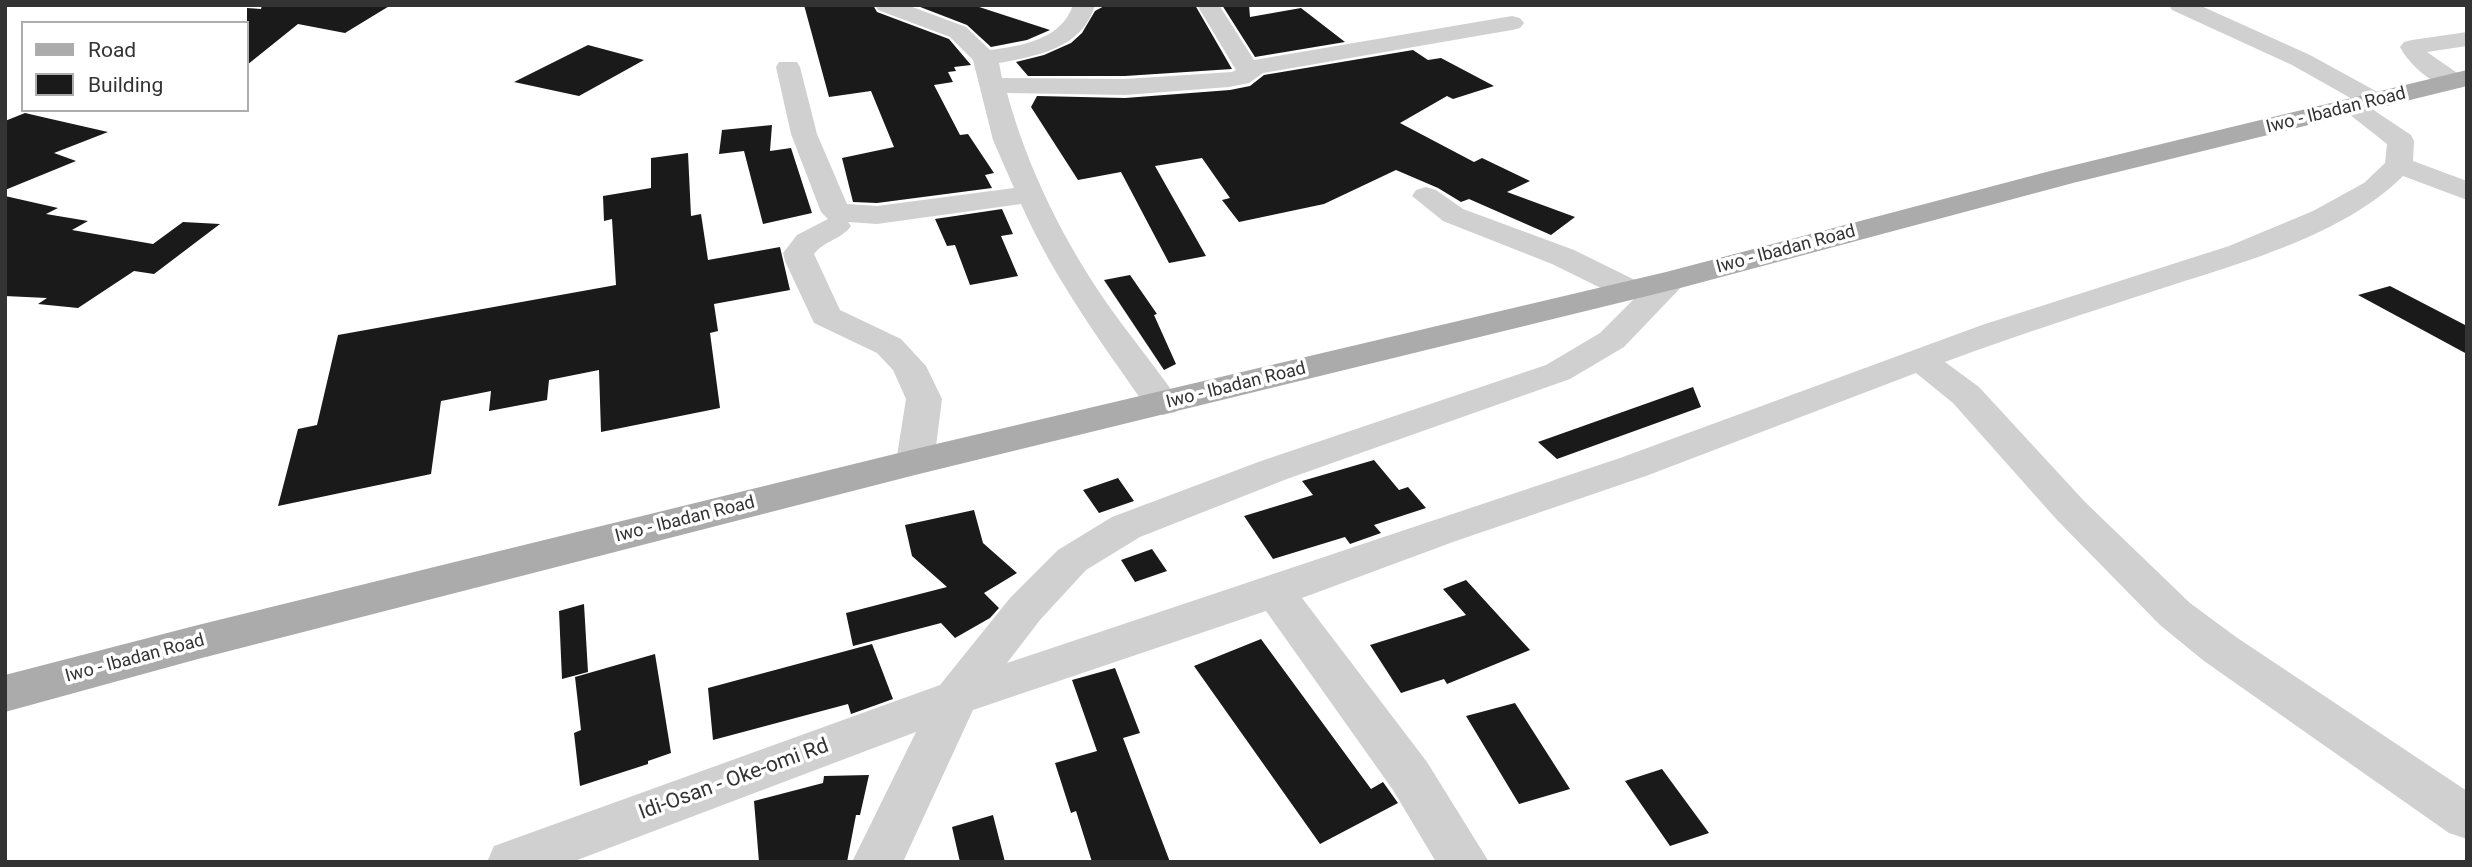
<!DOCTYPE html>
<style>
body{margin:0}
#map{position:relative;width:2472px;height:867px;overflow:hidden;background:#fff;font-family:Roboto,sans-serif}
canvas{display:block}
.frame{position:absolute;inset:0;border:7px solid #333;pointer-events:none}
.legend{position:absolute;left:21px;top:21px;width:228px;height:91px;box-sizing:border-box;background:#fff;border:2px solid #adadad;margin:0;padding:9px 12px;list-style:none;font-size:21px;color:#333}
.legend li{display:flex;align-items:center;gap:14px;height:35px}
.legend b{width:35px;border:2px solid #adadad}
</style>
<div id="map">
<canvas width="2472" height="867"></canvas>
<div class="frame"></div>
<ul class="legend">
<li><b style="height:9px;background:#ababab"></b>Road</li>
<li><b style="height:19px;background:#1a1a1a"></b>Building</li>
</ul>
</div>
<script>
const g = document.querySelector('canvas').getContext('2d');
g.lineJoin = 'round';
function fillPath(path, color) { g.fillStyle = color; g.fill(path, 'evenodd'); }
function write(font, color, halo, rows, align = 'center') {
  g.font = font + ' Roboto,sans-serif'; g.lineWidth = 7; g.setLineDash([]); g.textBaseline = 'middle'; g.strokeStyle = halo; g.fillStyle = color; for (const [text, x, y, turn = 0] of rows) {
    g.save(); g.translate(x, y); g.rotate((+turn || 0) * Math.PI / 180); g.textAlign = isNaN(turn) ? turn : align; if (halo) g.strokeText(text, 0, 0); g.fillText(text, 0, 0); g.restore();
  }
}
fillPath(new Path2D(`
 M 262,5 L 391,5 L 345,33 L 298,24 L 247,65 L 247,8 L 261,9 Z
 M 804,5 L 873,5 L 877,12 L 949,39 L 971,65 L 954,67 L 956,71 L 948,72 L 953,82 L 934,85 L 960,135 L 968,134 L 994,173 L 985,175 L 992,188 L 877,203 L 853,202 L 842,158 L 894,147 L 871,91 L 829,97 Z
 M 915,5 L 973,5 L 1050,30 L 1027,40 L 991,47 L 967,25 Z
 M 1106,5 L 1195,5 L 1232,69 L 1125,76 L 1028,76 L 1016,62 L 1044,55 L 1071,43 L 1082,33 L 1095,11 Z
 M 1222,5 L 1249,5 L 1250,17 L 1301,8 L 1345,42 L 1255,57 Z
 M 588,45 L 644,60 L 579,96 L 514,82 Z
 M 1413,50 L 1428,60 L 1441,58 L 1494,86 L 1453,99 L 1447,96 L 1400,123 L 1474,162 L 1482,158 L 1530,181 L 1507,192 L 1575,217 L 1551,235 L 1469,199 L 1461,202 L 1438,188 L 1396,170 L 1324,204 L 1239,222 L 1222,200 L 1230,198 L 1202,158 L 1155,166 L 1206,256 L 1169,263 L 1121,172 L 1078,180 L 1031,107 L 1037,96 L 1125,98 L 1230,90 L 1250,86 L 1264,75 Z
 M 25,113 L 51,119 L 108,132 L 54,153 L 76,161 L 5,190 L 5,121 Z
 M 772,125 L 770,151 L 791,148 L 812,213 L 763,224 L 744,151 L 719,154 L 722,130 Z
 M 688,153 L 691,216 L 701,214 L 708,260 L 780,247 L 790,290 L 714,304 L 718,331 L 710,333 L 720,408 L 601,432 L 599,370 L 549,380 L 547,400 L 489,411 L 491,391 L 441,401 L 431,474 L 278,506 L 298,429 L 317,425 L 338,335 L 616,285 L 612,219 L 604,221 L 603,196 L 651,188 L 651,158 Z
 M 5,196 L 58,208 L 46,214 L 88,221 L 72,230 L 153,244 L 183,222 L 220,224 L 154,274 L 134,271 L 78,308 L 38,304 L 47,298 L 5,296 Z
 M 1002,209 L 1013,234 L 1001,236 L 1018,276 L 970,285 L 955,245 L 947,246 L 935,219 Z
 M 1130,275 L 1157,314 L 1154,315 L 1176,364 L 1164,370 L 1104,280 Z
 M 2390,286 L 2467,326 L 2467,354 L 2358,295 Z
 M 1693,387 L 1701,407 L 1557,459 L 1538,442 Z
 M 1374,460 L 1399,490 L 1408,487 L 1426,508 L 1374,525 L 1381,533 L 1350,544 L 1345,537 L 1273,559 L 1244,516 L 1313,495 L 1302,481 Z
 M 1118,478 L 1134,501 L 1099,513 L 1083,490 Z
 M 974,510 L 983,543 L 1017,573 L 984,593 L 999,608 L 990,618 L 955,638 L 941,623 L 853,646 L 846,613 L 947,587 L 912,556 L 905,525 Z
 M 1152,549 L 1167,571 L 1135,582 L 1121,560 Z
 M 1466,580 L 1530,650 L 1447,684 L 1444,679 L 1401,693 L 1370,645 L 1466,615 L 1443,589 Z
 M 584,604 L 588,672 L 562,679 L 559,611 Z
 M 1261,639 L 1371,789 L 1383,782 L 1398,803 L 1320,844 L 1194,666 Z
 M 872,644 L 893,699 L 851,714 L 848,704 L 713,740 L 708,688 Z
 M 655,654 L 671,753 L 648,761 L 648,764 L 580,786 L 574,733 L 581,730 L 575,677 Z
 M 1115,668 L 1140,733 L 1123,738 L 1170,862 L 1092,862 L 1076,811 L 1071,813 L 1055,763 L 1097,751 L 1072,680 Z
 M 1515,703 L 1570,789 L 1519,804 L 1466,716 Z
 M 1662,769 L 1709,833 L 1670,846 L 1625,781 Z
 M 869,775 L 860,815 L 856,815 L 847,862 L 759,862 L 754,801 L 823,783 L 824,776 Z
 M 993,815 L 1005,862 L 960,862 L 952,827 Z`), '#1a1a1a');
fillPath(new Path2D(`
 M 875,5 L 907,5 L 966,27 L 990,50 C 1022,46 1062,39 1073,5 L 1095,5 C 1083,48 1037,56 999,63 L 1002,78 L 1125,79 L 1232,72 L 1236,70 L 1197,5 L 1219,5 L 1254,60 L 1512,16 L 1520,18 L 1524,23 L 1520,28 L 1512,30 L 1263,73 L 1249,83 L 1229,87 L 1125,95 L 1007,93 C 1028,170 1065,244 1111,309 C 1134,341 1159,371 1181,404 L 1176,412 L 1163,415 L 1150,412 C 1103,345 1054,279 1021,204 L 877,224 L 848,222 L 851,226 C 842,239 824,241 814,254 L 840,310 L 901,339 L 926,366 L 942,399 L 934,462 L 928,471 L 915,474 L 902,471 L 896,462 L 906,399 L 893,370 L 877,353 L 814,323 L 785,261 L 783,253 L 797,235 L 828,219 L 821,212 L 791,134 L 776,67 L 779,62 L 797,62 L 800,67 L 817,134 L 847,204 L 877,206 L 1014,188 L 993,140 L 973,60 L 950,37 L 878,10 Z
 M 2169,5 L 2199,5 L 2310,55 L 2383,95 L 2387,100 L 2383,105 L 2369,107 L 2411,135 L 2414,141 L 2413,161 L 2467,181 L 2467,200 L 2403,176 C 2344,235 2241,263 2163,288 C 2090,312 2017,335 1945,362 L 1979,387 L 2085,502 L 2190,603 L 2236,637 L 2467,791 L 2467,839 L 2449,833 L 2204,661 L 2160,625 L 2057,520 L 1953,403 L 1916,373 L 1646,476 L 1453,542 L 1302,598 L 1427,762 L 1489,862 L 1436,862 L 1393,790 L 1266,611 L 973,710 L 903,862 L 852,862 L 916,732 L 572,862 L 487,862 L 494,846 L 940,685 L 1010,598 L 1058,550 L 1112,517 L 1261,461 L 1546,365 L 1600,333 L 1635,298 L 1619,297 L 1552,264 L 1443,221 L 1412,196 L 1416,190 L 1426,187 L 1436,190 L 1463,209 L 1574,250 L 1641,283 L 1645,289 C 1658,276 1665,269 1683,273 L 1688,280 L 1624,347 L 1570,379 L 1287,479 L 1140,537 L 1086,570 L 1040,620 L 1007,663 L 1620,458 L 1982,325 L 2229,246 L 2313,211 L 2364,183 L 2385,163 L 2387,144 L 2340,107 L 2344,102 L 2354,100 L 2292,65 L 2172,10 Z
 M 2467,32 L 2467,46 L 2427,52 L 2463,77 L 2467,82 L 2463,87 C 2439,93 2410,66 2400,47 L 2404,42 L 2412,40 Z`), '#d0d0d0');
fillPath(new Path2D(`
 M 2467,70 L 2467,86 L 2073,183 L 1684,287 L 915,475 L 198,659 L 5,712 L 5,675 L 198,625 L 915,449 L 1666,272 L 2054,170 Z`), '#ababab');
write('18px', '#333', '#fff', [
 ["Iwo - Ibadan Road",2336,111,-14],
 ["Iwo - Ibadan Road",1786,250,-15],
 ["Iwo - Ibadan Road",1236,386,-14],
 ["Iwo - Ibadan Road",685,520,-14],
 ["Iwo - Ibadan Road",135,659,-15]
]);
write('21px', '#333', '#fff', [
 ["Idi-Osan - Oke-omi Rd",734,780,-20]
]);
</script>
